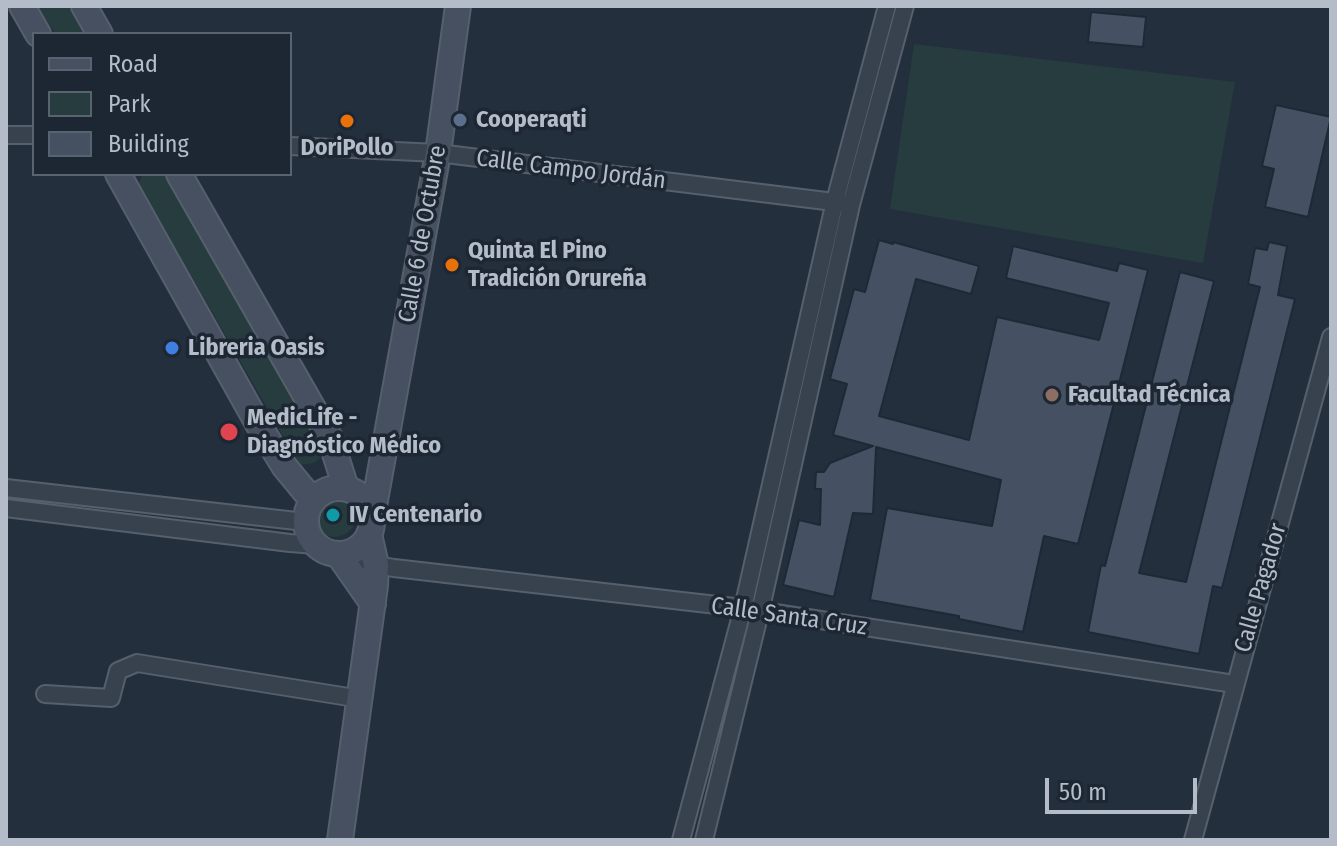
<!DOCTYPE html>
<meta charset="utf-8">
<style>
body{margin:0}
#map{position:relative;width:1337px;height:846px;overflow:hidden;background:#242f3e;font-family:"Fira Sans Condensed",sans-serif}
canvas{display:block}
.frame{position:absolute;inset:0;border:8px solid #b4bcc9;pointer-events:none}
.legend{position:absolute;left:32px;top:32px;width:260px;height:144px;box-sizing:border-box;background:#1d2633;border:2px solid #59626f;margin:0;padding:10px 14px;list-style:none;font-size:24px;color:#b4bcc9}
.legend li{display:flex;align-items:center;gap:16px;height:40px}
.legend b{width:40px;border:2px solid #59626f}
.scale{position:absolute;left:1045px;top:778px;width:152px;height:36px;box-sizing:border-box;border:4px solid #b4bcc9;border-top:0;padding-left:10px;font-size:24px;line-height:28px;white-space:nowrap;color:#b4bcc9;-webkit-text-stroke:6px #1d2633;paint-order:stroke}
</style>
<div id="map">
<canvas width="1337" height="846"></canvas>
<div class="frame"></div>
<ul class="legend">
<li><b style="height:10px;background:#465061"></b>Road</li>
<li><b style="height:22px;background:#263c3f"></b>Park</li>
<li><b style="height:22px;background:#455162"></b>Building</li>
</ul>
<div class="scale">50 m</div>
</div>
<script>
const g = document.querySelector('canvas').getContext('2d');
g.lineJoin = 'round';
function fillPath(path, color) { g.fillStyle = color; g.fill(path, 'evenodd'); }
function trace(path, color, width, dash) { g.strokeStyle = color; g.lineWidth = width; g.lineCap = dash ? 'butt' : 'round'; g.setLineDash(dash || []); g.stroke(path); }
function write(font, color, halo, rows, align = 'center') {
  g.font = font + ' "Fira Sans Condensed",sans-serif'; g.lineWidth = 7; g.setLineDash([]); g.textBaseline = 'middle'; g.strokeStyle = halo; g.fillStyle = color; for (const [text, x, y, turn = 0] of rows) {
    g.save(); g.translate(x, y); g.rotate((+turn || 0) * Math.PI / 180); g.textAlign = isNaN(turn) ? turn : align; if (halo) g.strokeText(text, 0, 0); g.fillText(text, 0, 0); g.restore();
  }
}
fillPath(new Path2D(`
 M 38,6 L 72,6 L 88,34 L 55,34 Z
 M 914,44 L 1235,82 L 1203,263 L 890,209 Z
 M 142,174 L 170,174 L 324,449 C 320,463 312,465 299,464 L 139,184 Z
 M311 514a23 23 0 1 1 46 0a23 23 0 1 1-46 0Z`), '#263c3f');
const building = new Path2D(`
 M 1091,12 L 1146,17 L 1143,47 L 1088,42 Z
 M 1276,105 L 1331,117 L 1308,217 L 1265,207 L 1274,169 L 1262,166 Z
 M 879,240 L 893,244 L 893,242 L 979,266 L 971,294 L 916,279 L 879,416 L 969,440 L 997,317 L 1099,340 L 1109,303 L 1006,278 L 1013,246 L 1117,271 L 1119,263 L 1148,270 L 1078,544 L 1044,536 L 1023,632 L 959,619 L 959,616 L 870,600 L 887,508 L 992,526 L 1001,480 L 876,447 L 873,514 L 853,513 L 834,597 L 783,585 L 799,520 L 820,525 L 821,489 L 815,489 L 816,472 L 824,472 L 830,463 L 873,446 L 833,435 L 847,384 L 830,379 L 854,289 L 865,292 Z
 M 1269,242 L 1287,246 L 1278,295 L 1295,299 L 1222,588 L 1213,586 L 1199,654 L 1088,632 L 1101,565 L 1105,566 L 1180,272 L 1214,281 L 1139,573 L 1186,582 L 1260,287 L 1248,284 L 1255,248 L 1267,250 Z`);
fillPath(building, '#455162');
trace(building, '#1f2835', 2);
const street = new Path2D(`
 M 6,135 L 34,135
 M 290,146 L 438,153 L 842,203
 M 6,488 L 305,522
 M 6,508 L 290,543 L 317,545
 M 343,553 L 376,565 L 394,568 L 743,608 L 1234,684
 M 45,694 L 111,698 L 118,671 L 137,663 L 361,699
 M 681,840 L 743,608 L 835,201 L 887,6
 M 704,840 L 760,612 L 851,205 L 905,6
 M 1193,840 L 1331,337`);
const secondary = new Path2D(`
 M 22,6 L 38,34
 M 84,6 L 100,34
 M 118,174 L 258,424 L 284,466 L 312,500
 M 179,174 L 330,438 L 346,488
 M306 521a33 33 0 1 1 66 0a33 33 0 1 1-66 0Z
 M 372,517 L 438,153 L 458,6
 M 338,554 L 373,604
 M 340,840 L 375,586 L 376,565 L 369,534`);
trace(street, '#565f6c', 20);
trace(secondary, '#565f6c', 28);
trace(street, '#38414e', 16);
trace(secondary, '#465061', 24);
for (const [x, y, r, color] of [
 [460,120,8,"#5c6f8a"],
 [347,121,8,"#e8710a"],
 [452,265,8,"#e8710a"],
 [172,348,8,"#3f7fe0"],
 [1052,395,8,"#8d6e63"],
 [229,432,10,"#e0444e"],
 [333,515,8,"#0f9aa8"]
]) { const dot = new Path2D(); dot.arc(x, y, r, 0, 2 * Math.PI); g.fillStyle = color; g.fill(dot); trace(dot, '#1d2633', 3); }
write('bold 24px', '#b4bcc9', '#1d2633', [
 ["Cooperaqti",476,120],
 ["DoriPollo",347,148,"center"],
 ["Quinta El Pino",468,251],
 ["Tradición Orureña",468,279],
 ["Libreria Oasis",188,348],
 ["Facultad Técnica",1068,395],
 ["MedicLife -",247,418],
 ["Diagnóstico Médico",247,446],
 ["IV Centenario",349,515]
], 'left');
write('24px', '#b4bcc9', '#1d2633', [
 ["Calle Campo Jordán",571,170,7],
 ["Calle 6 de Octubre",423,234,-80],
 ["Calle Pagador",1261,588,-74],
 ["Calle Santa Cruz",789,617,8]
]);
</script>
